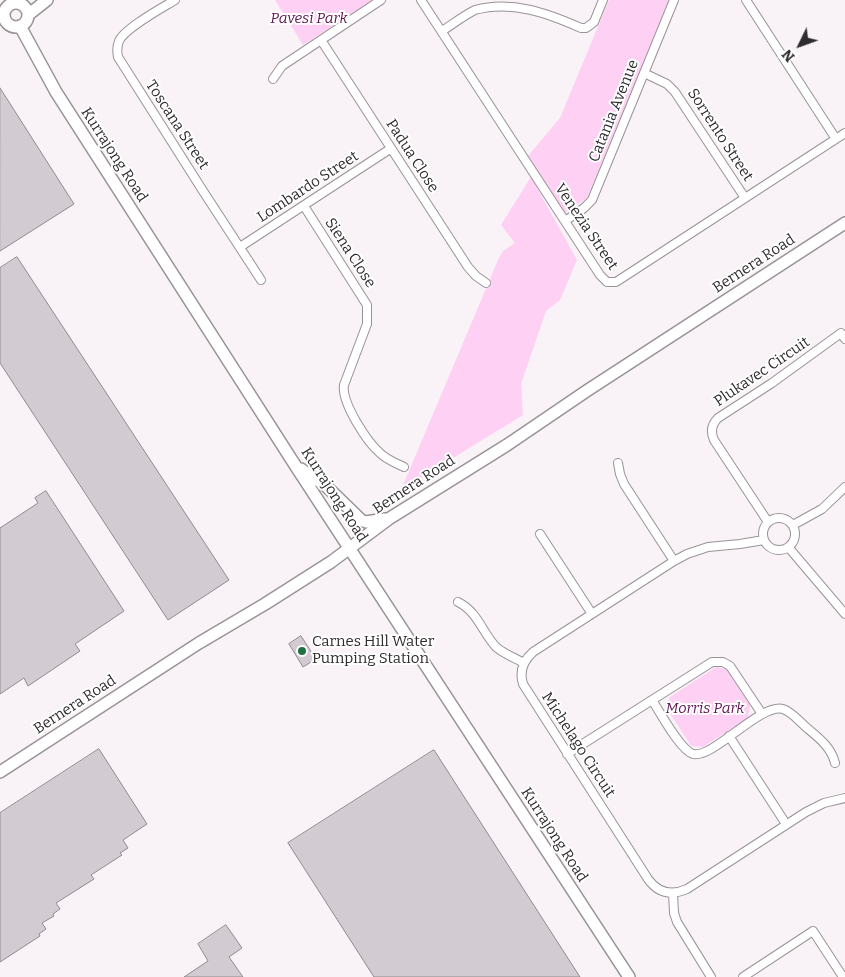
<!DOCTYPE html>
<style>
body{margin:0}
#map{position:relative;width:845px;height:977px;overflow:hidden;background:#f9f2f7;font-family:Bitter,serif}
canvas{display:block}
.north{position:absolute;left:775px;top:20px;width:50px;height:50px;-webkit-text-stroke:4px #fff;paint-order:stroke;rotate:228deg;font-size:14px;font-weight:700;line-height:20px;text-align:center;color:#2f2c2e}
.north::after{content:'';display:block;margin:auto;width:18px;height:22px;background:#2f2c2e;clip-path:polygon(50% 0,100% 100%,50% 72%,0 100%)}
</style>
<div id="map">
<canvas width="845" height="977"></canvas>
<div class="north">N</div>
</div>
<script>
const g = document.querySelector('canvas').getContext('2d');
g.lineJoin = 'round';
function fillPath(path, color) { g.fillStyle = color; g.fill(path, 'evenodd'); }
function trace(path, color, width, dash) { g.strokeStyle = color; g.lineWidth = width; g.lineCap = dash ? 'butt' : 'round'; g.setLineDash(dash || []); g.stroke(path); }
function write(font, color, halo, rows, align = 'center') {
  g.font = font + ' Bitter,serif'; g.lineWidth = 4; g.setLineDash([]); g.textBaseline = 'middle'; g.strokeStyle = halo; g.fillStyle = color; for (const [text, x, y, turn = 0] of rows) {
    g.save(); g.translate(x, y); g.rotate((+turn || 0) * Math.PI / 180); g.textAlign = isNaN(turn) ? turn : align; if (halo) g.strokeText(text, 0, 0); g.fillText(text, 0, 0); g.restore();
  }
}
fillPath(new Path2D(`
 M 275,0 L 373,0 L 303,45 Z
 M 609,0 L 670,0 L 587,198 L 565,213 L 528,156 L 560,118 Z
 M 531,177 L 577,260 L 560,300 L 546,311 L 521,384 L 523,415 L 401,490 L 498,260 L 503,251 L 515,243 L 501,225 Z
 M 716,667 L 726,669 L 750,705 L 748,718 L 703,747 L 691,746 L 666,707 L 670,697 Z`), '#fed0f4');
const building = new Path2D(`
 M 0,88 L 74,204 L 0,251 Z
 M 17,257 L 229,580 L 168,620 L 0,363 L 0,268 Z
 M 46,491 L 124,611 L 75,644 L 80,651 L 28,686 L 24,678 L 0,694 L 0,528 L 38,503 L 35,498 Z
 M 301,636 L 316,659 L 303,667 L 289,644 Z
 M 99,749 L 147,824 L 123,840 L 128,848 L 120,853 L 122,855 L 91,875 L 94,879 L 56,903 L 60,909 L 53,914 L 54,916 L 42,923 L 46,929 L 39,934 L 40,936 L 0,962 L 0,813 Z
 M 434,750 L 580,977 L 374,977 L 288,843 Z
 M 226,925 L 242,948 L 229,957 L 243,977 L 184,977 L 208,961 L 198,944 Z`);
fillPath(building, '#d2cbd1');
trace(building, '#908a8f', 1);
const street = new Path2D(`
 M 175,0 C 162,8 125,28 119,41 C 117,46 117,52 118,57 L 203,191 L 261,280
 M 421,0 L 600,275 L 607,282 L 616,282 L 845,133
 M 746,0 L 836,139
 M 442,31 C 453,24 463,16 475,10 C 512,0 547,13 581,28 L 586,28 L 594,22 L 603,0
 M 321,40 L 468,267 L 476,276 L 486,283
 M 644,73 L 667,84 L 675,92 L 745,198
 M 273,79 L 282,66 L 381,0
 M 304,206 L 367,305 L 367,324 L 344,385 C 341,402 367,442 380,453 C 387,460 396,463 404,467
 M 565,221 L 584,208 L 592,200 L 674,0
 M 240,247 L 390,149
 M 618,463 L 620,474 L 624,484 L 674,561
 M763 534a16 16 0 1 1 32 0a16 16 0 1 1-32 0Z
 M 768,522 L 714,440 C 710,431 712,424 718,418 L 772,383 L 841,333 L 845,339
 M 793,525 L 822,509 L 845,487
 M 540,534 L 592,614
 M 764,540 L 740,544 L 708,547 L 687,554 L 674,561 L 533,652 C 523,661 519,671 523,684 L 648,879 C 658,893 671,896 687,889 L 806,812 L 824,803 L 845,798
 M 789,548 L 845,614
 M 458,602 C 478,612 482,632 496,647 C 504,654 515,658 524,663
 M 652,700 C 660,712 680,750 693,754 C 713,759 760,703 783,709 C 792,712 800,722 807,728 C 819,738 831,747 835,763
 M 729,736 L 786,824
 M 567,754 L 712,662 L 723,662 L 730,666 L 762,714
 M 673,893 L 674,913 L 677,922 L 711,977
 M 743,977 L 813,931 L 843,977`);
const secondary = new Path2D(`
 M4 15a12 12 0 1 1 24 0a12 12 0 1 1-24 0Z
 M 28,15 L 47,0
 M 20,26 L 56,92 L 295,465 L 629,977
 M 301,469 L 326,486 L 361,520 L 366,522 L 385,519
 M 0,772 L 199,643 L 265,604 L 331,562 L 390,518 L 507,445 L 588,390 L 845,223`);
trace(street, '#999297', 10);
trace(secondary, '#999297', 14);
trace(street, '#fff', 8);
trace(secondary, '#fff', 11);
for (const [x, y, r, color] of [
 [302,651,5,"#1e7041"]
]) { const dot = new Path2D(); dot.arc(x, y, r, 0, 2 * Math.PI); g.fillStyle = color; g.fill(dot); trace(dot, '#fff', 2); }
write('italic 15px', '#5e1754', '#fff', [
 ["Pavesi Park",309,19],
 ["Morris Park",705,709]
]);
write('15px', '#2f2c2e', '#fff', [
 ["Catania Avenue",614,111,-68],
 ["Toscana Street",177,125,57],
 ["Sorrento Street",720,135,57],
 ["Kurrajong Road",114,155,57],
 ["Padua Close",412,156,57],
 ["Lombardo Street",308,187,-33],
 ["Venezia Street",586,227,56],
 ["Siena Close",350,253,57],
 ["Bernera Road",754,264,-33],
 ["Plukavec Circuit",762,372,-34],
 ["Bernera Road",414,485,-33],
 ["Kurrajong Road",334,495,57],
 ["Bernera Road",75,705,-33],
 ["Michelago Circuit",578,745,57],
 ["Kurrajong Road",554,835,57]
]);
write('15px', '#2f2c2e', '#fff', [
 ["Carnes Hill Water",312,642],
 ["Pumping Station",312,659]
], 'left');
</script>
